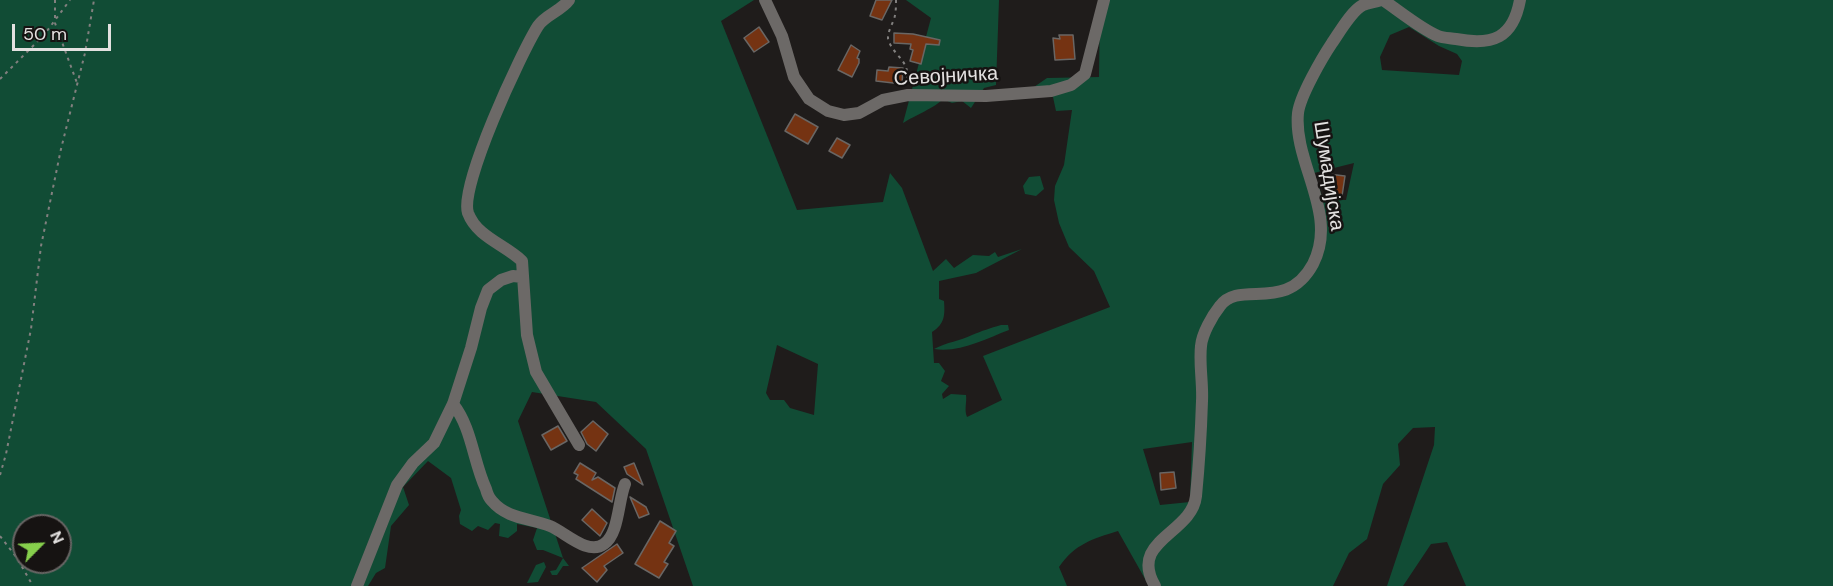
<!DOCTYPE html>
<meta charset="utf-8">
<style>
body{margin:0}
#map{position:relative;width:1833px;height:586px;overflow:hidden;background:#1f1c1b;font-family:"DM Sans",sans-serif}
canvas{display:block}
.north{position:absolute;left:12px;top:514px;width:60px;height:60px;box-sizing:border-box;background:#161312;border:2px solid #686564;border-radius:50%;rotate:66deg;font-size:16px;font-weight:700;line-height:24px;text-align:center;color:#e3e1e0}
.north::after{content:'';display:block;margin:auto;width:21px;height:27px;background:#86cf4c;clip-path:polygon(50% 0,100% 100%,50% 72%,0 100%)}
.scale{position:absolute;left:12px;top:24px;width:99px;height:27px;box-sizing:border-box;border:3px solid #e3e1e0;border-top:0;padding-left:8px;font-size:18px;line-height:21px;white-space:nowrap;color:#e3e1e0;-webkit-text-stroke:4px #161312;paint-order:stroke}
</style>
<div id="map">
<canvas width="1833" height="586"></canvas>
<div class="north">N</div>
<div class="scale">50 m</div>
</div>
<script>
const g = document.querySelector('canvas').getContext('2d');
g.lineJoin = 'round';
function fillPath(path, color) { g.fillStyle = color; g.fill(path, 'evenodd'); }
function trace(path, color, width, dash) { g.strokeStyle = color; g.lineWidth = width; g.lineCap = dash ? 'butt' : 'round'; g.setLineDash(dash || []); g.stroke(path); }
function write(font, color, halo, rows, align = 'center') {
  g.font = font + ' "DM Sans",sans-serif'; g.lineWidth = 5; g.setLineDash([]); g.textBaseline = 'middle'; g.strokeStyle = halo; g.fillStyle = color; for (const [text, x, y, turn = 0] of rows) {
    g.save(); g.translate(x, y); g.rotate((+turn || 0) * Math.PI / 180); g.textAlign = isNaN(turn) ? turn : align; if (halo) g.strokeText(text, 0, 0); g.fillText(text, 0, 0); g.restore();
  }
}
fillPath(new Path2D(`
 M 0,0 L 754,0 L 721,21 L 797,210 L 883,202 L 890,173 L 902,188 L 933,271 L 946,259 L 954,268 L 973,255 L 989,256 L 995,252 L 998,257 L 1022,249 L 976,273 L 939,281 L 939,299 L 944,301 C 945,315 945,324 932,332 L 934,363 L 939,363 L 945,371 L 941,381 L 949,386 L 942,394 L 943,399 L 951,394 L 966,395 C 967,402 964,410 967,417 L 1002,400 L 983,356 L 1110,307 L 1094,271 L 1069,247 L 1059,223 L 1054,200 L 1055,186 L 1064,165 L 1072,110 L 1056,111 L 1053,97 L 1034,87 L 1047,78 L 1099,77 L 1100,0 L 1833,0 L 1833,586 L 1466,586 L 1447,542 L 1431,544 L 1403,586 L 1387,586 L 1434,445 L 1435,427 L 1413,428 L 1398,444 L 1400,465 L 1383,484 L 1367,539 L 1349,553 L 1333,586 L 1149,586 L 1118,531 C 1092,539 1075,544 1059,567 L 1067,586 L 693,586 L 646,449 L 596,402 L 532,392 L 518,421 L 563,558 L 569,566 L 563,566 L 557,575 L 552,575 L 550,571 L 556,570 L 563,558 L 543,550 L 537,550 L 533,540 L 537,528 L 517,524 L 517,531 L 508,538 L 499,536 L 500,524 L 495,523 L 488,530 L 478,526 L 472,531 L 460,524 L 459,516 L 461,510 L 451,478 L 428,461 L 403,487 L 409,505 L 391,526 L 385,568 L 376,573 L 368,586 L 0,586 ZM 1409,27 L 1439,46 L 1457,54 L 1462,61 L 1459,75 L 1382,70 L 1380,57 L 1390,35 ZM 1354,163 L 1346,200 L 1323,199 L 1314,173 ZM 777,345 L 818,364 L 814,415 L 790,408 L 784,400 L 770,400 L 766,393 ZM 1192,442 L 1190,502 L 1160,505 L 1143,449 ZM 24,526 L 60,526 L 60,562 L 24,562 Z
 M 906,0 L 999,0 L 996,85 L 984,88 L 971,108 L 962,101 L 952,103 L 943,99 C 936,107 914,116 903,123 L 931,18 Z
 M 1040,176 L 1044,189 L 1036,196 L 1025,194 L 1023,186 L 1029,177 Z
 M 1001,325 L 1008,325 L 1009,330 C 985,339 960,353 934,349 C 947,342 960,341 972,335 C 982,331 990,328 1001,325 Z
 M 544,562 L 546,567 L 538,582 L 527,583 L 536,565 Z`), '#114c35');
const building = new Path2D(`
 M 876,0 L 892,0 L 882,20 L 870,16 Z
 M 759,27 L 769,42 L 754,52 L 744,38 Z
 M 894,33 L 913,34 L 940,40 L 939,45 L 926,44 L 921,64 L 910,61 L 913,50 L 910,49 L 911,44 L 894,43 Z
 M 1059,35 L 1073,35 L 1075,59 L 1055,60 L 1053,38 L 1060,39 Z
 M 851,45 L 860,51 L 857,58 L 859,59 L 859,63 L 852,77 L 838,70 Z
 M 889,67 L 903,68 L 902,84 L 876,81 L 877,70 L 888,71 Z
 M 795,114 L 818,127 L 808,144 L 785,131 Z
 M 837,138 L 850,145 L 842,158 L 829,151 Z
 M 1328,174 L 1345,176 L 1342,196 L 1326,194 Z
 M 593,421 L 608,434 L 596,451 L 587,444 L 581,432 Z
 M 558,426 L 567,441 L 551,450 L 542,435 Z
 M 580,463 L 596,473 L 592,480 L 598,477 L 615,488 L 612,502 L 576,479 L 578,475 L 574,473 Z
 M 634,463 L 643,485 L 627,474 L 624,467 Z
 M 1174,472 L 1176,488 L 1161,490 L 1160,473 Z
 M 630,497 L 646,507 L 649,514 L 639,518 Z
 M 592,509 L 607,523 L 600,536 L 582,520 Z
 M 660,521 L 676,531 L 669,543 L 674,546 L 664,562 L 668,564 L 659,578 L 635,564 Z
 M 617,544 L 623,553 L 604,566 L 607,570 L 597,582 L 582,568 Z`);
fillPath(building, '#753312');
trace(building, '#696664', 1.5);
trace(new Path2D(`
 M 55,0 L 55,23 L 77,83
 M 896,0 C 896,5 896,10 895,15 C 894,23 885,34 889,42 C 896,58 912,62 906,84
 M 0,79 L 44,35 L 70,0
 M 0,475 L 6,454 L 31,329 L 41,246 L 61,149 L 85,53 L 94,0
 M 0,536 L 17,558 L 33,586`), '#82807f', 2, [3, 4.5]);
trace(new Path2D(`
 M 569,0 C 561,11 545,15 538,26 C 521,53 459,186 468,213 C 477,237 504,244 522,261 L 527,335 L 536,372 L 579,445
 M 765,0 L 782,36 L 794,77 L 809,99 L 828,111 L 844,115 L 859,113 L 883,100 L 908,95 L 986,96 L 1051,91 L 1071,85 L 1085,74 L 1104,0
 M 1383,0 C 1398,10 1421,29 1438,36 C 1443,38 1450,38 1456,39 C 1493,46 1513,38 1520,0
 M 453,404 C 472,428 473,461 486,489 C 487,493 489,498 492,501 C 507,519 530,518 550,526 C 565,532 588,556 604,544 C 619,534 618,501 625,484
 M 357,586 L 397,485 L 413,463 L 434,443 L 453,404 L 471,348 L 481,308 L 488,290 L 501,280 L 513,276 L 522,277
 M 1155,586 C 1128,540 1192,534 1196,496 C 1199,465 1201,433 1202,401 C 1203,383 1199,364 1201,346 C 1202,334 1212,316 1220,306 C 1240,279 1286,314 1313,264 C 1339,214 1293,163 1298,113 C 1300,96 1322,58 1332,43 C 1339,33 1352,10 1363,5 C 1369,3 1375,2 1381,0`), '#6c6967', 12);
write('20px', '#e3e1e0', '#161312', [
 ["Севојничка",946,77,-3],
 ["Шумадијска",1328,176,81]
]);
</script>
